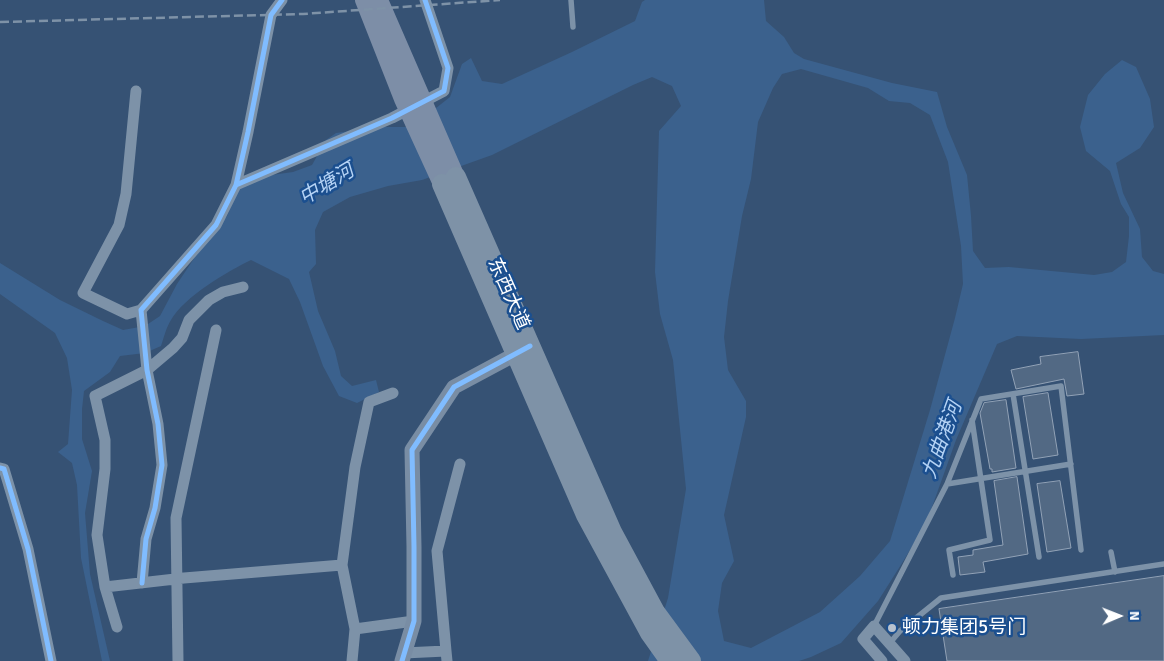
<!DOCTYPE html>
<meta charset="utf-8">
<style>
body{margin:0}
#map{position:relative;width:1164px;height:661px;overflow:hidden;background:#365274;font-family:Signika,sans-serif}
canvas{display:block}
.north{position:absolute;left:1094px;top:591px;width:50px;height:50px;-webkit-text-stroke:4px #1b4f8f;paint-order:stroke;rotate:89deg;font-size:14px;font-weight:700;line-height:20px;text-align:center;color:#fff}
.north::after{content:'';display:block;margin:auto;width:18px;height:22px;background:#fff;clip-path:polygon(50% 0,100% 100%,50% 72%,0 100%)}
</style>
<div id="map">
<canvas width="1164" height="661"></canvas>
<div class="north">N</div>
</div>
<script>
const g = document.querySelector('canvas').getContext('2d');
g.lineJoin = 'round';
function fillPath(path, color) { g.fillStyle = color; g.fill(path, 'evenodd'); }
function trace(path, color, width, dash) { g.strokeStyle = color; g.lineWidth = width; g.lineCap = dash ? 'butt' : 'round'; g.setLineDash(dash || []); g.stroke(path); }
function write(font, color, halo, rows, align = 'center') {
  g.font = font + ' Signika,"Noto Sans SC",sans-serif'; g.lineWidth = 5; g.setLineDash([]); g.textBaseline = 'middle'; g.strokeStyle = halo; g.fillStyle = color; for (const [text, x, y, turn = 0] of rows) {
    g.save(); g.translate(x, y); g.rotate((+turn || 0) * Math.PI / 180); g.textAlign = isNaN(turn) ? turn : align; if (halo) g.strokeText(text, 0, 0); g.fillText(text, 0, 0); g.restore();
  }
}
fillPath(new Path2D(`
 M 645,0 L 764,0 L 766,21 L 784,37 L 794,53 L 804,59 L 892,83 L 937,92 L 947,127 L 967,175 L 971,216 L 973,251 L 985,268 L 1009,267 L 1094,275 L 1112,272 L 1126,262 L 1129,236 L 1129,217 L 1121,204 L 1110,171 L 1086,151 L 1080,127 L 1088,95 L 1105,74 L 1122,60 L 1136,67 L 1150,99 L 1154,127 L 1140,148 L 1116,163 L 1123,193 L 1140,229 L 1142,257 L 1153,271 L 1164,274 L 1164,335 L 1081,339 L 1017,336 L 997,344 L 956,440 L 927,521 L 904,560 L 878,601 L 841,643 L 811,657 L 799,661 L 648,661 L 668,598 L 686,489 L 673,360 L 660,314 L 655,272 L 659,131 L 681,106 L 672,86 L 652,77 L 633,85 L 492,155 L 422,180 L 388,186 L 350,197 L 323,212 L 315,230 L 316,264 L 309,272 L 318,311 L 335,351 L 341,376 L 352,386 L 376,380 L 379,392 L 357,403 L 339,396 L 323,366 L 300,302 L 289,279 L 251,260 C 228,271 184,297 171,320 C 166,328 164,337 161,346 L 145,353 L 120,356 L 110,372 L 84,391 L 82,409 L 82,439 L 92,471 L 85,513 L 90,574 L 110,661 L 102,661 L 81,558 L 77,485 L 72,463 L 58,452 L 68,444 L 72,390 L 67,358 L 55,333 L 0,294 L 0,263 L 60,300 L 103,321 L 123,330 L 145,326 L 160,316 L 177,284 L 195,257 L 227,216 L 240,185 L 257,177 L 293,172 L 312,165 L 326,140 L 336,133 L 381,127 L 412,127 L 450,97 L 462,64 L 471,58 L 482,81 L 502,84 L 572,52 L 635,21 L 642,2 ZM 801,69 L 868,88 L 889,101 L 910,103 L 930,115 L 948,162 L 961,246 L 963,284 L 955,318 L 930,410 L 890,541 L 860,576 L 820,612 L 751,648 L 724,641 L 718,611 L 722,583 L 734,561 L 724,515 L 746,417 L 746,401 L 728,370 L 724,337 L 728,301 L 742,216 L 751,179 L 758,122 L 773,88 L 782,74 Z`), '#3b618d');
const building = new Path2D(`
 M 1078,352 L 1084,394 L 1067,396 L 1064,379 L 1016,389 L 1011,370 L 1041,364 L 1040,357 Z
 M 1048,393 L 1058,455 L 1033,459 L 1023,397 Z
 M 1006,400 L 1016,468 L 992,472 L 992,469 L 990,469 L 980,413 L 984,403 Z
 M 1017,477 L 1028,554 L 983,562 L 985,572 L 960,575 L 958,557 L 973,555 L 973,550 L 1003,545 L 994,481 Z
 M 1060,481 L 1071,548 L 1047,552 L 1037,484 Z
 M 1164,576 L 1164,661 L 947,661 L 939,609 Z`);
fillPath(building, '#526984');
trace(building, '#92a2b6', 1);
trace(new Path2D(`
 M 571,0 L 573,27
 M 1013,394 L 1039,557
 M 947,484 L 981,399 L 1061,386 L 1081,550
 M 1111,552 L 1115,572
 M 953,575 L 949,550 L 990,540 L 972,420
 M 874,626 L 947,484 L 1071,464
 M 889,644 L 900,631 L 941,598 L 1164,564`), '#7d92a8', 5.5);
trace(new Path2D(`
 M 136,91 L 126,194 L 119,225 L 83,293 L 127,314 L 141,310
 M 236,185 L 392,118 L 444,91 L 448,68 L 425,0
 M 0,468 L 4,469 L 28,549 L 51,661
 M 142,583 L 146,539 L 155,508 L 162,465 L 158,424 L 147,370 L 141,310 L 216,225 L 236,185 L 248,132 L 271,15 L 282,0
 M 105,587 L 184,578 L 342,565
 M 117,627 L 105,587 L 97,535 L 105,469 L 105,440 L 95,396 L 147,370 L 173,348 L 182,338 L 189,320 L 209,300 L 223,292 L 243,287
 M 355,629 L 414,621
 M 446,651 L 437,551 L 460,464
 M 404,653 L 446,651 L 447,661
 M 178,661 L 176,518 L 216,330
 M 352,661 L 355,629 L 342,565 L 355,467 L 369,402 L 393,393
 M 882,661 L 863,639 L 874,626 L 905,661`), '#7d92a8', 11);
trace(new Path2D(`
 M 402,661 L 414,621 L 414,547 L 412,450 L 454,387 L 525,349`), '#798da4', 15);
trace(new Path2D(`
 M 364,0 L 403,99 L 442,184
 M 379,0 L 456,177`), '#7d8ea7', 18);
trace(new Path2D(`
 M 456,177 L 612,532 L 655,612 L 691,661
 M 442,184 L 586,515 L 650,633 L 670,661`), '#7e92a7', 20);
trace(new Path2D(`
 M 0,22 L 303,14 L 500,0`), '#7e92a7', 2.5, [9, 4]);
trace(new Path2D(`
 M 236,185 L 392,118 L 444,91 L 448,68 L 425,0
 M 0,468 L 4,469 L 28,549 L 51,661
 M 142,583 L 146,539 L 155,508 L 162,465 L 158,424 L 147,370 L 141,310 L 216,225 L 236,185 L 248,132 L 271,15 L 282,0
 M 402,661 L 414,621 L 414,547 L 412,450 L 454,387 L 530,346`), '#80bcff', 5);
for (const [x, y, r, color] of [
 [892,628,5,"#b9c2ce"]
]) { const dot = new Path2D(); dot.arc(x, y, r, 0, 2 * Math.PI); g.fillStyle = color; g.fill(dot); trace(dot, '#1b4f8f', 2); }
write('19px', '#fff', '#1b4f8f', [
 ["东西大道",508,294,66]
]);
write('19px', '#fff', '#1b4f8f', [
 ["顿力集团5号门",902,628]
], 'left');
write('italic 20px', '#b5d3f5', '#1b4f8f', [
 ["中塘河",327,185,-31],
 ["九曲港河",943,440,-70]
]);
</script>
